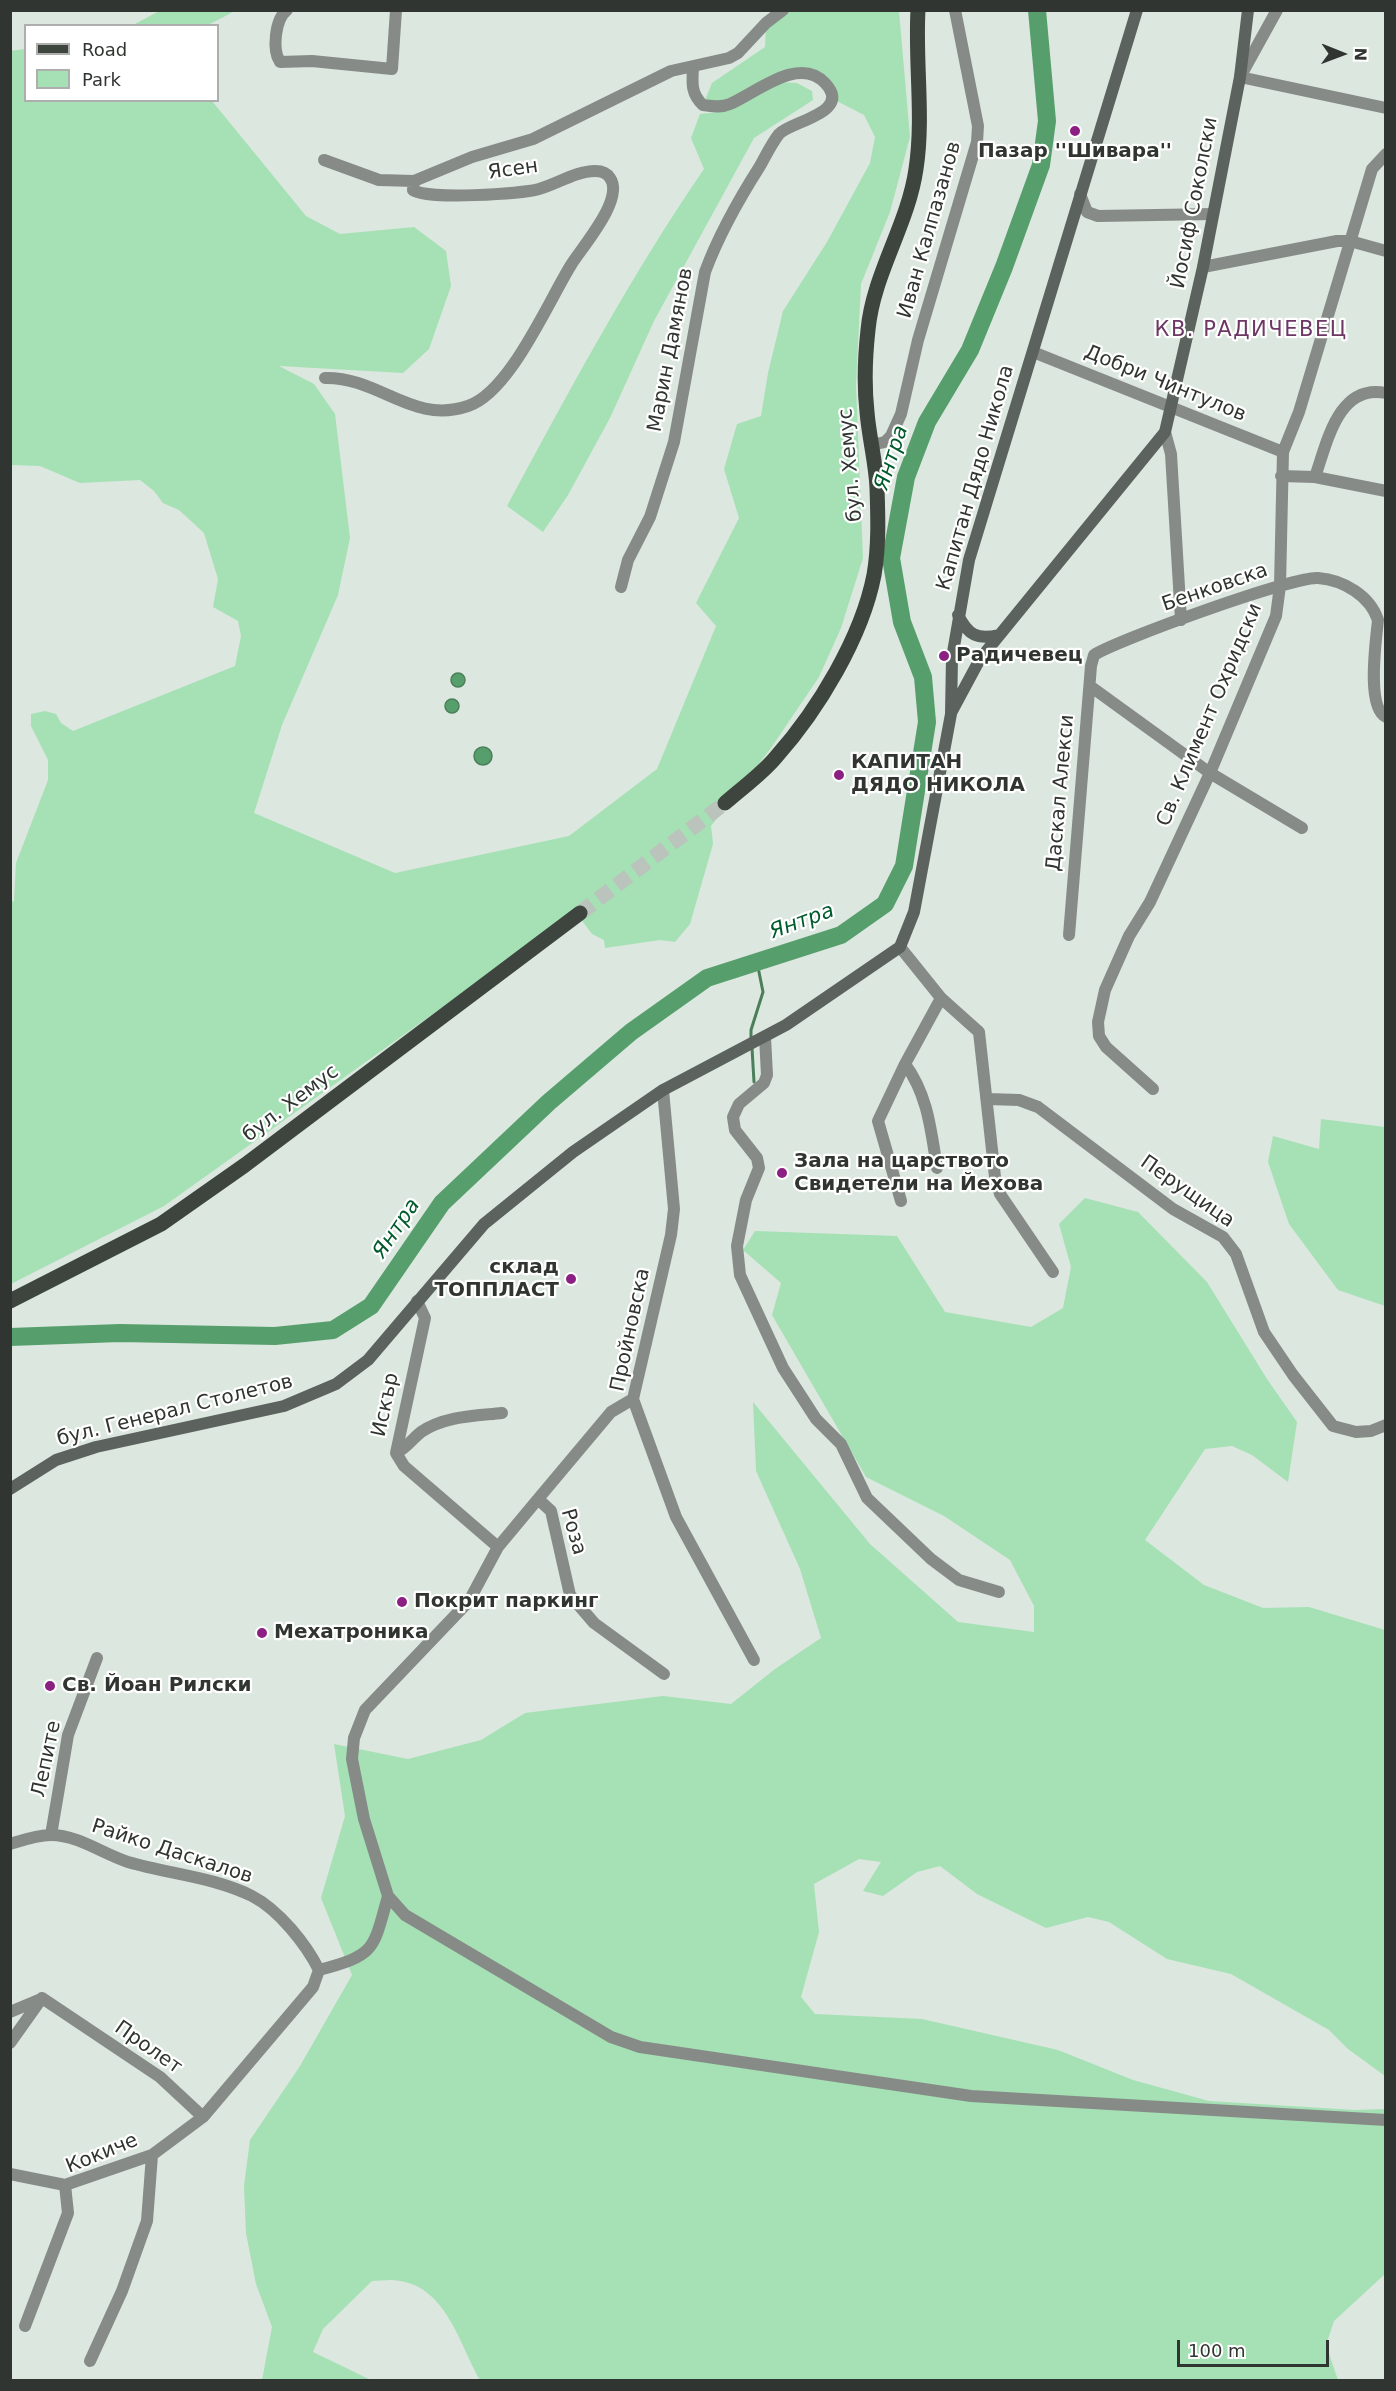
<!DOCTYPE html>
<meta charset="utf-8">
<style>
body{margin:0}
#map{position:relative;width:1396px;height:2391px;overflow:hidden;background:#dce7df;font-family:"DejaVu Sans",sans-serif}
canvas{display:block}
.frame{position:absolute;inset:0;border:12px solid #313531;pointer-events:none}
.legend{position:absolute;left:24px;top:24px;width:195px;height:78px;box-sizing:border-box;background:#fff;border:2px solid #adaead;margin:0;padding:8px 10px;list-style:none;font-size:18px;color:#313531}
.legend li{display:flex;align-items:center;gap:12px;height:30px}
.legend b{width:30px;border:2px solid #adaead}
.north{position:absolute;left:1312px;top:24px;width:60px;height:60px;-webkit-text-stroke:4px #fff;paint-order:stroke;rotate:91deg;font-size:16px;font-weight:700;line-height:24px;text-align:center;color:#313531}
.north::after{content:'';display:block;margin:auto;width:21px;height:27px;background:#313531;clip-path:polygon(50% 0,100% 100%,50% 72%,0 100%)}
.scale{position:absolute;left:1177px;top:2340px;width:152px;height:27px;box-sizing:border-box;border:3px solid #313531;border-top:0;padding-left:8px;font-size:18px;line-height:21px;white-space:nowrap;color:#313531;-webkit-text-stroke:4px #fff;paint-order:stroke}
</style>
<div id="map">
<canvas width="1396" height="2391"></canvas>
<div class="frame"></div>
<ul class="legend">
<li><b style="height:8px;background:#3e453f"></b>Road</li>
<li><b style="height:16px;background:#a5e1b4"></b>Park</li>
</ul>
<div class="north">N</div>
<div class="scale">100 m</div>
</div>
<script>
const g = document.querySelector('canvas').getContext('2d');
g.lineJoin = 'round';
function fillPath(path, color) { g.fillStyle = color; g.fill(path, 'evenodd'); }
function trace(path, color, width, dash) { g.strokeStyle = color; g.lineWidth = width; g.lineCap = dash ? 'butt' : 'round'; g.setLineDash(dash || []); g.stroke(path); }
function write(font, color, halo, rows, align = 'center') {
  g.font = font + ' "DejaVu Sans",sans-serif'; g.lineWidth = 4.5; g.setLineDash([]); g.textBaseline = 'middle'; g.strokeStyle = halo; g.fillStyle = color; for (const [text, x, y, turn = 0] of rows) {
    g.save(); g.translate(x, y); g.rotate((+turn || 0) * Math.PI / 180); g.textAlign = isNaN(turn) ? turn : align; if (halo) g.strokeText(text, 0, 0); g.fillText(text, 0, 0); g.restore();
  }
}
fillPath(new Path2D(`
 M 161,10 L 235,10 L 235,11 L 208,25 L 133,25 Z
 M 783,11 L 899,11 L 910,137 L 890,212 L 861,284 L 856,385 L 863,558 L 841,628 L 819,677 L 771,748 L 711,826 L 713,844 L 690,924 L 675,942 L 660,940 L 605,948 L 604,940 L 592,934 L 574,910 L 496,969 L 164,1206 L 11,1284 L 11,900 L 14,902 L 16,863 L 48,780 L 48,760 L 31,726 L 31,714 L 45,711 L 56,714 L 61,723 L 73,731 L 235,666 L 241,636 L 238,621 L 213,607 L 218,579 L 204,533 L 179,510 L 163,503 L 154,491 L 140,480 L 80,483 L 40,466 L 11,465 L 10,51 L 25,49 L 26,100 L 212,101 L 306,216 L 340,234 L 414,227 L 446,251 L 451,286 L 429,349 L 403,373 L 279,366 L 314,384 L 335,414 L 350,538 L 338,595 L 282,725 L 254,813 L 395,873 L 569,836 L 657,769 L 716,626 L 696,603 L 739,518 L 724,469 L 737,424 L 761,416 L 768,373 L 783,311 L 827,242 L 870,163 L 875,137 L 864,115 L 831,98 L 830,89 L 802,73 L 728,105 L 703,105 L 712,83 L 765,47 L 766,23 Z
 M 780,82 L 797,83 L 812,91 L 813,100 L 754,138 L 654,321 L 610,418 L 568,495 L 543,532 L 507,506 C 569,391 630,277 704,169 L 691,138 L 700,114 L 718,112 Z
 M 1321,1119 L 1385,1127 L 1385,1306 L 1338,1290 L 1289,1224 L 1268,1162 L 1273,1136 L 1319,1149 Z
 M 1085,1198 L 1138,1212 L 1207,1282 L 1267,1379 L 1297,1422 L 1288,1482 L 1252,1455 L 1232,1446 L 1205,1449 L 1145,1540 L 1204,1585 L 1263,1608 L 1309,1607 L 1385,1630 L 1385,2076 L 1348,2049 L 1329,2030 L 1231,1974 L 1167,1959 L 1109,1922 L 1088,1917 L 1046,1928 L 977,1894 L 940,1866 L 917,1872 L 883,1896 L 863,1891 L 881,1862 L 859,1859 L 814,1884 L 819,1932 L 801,1997 L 815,2014 L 922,2019 L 1058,2050 L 1133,2080 L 1209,2101 L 1355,2110 L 1385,2109 L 1385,2274 L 1334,2321 L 1326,2345 L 1338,2380 L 480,2380 C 460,2346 447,2288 400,2281 C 391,2279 381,2281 372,2281 L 323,2329 L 313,2352 L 371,2380 L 262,2380 L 272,2327 L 256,2284 L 246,2233 L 244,2186 L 250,2140 L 300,2066 L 352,1975 L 321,1898 L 345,1816 L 334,1744 L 408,1759 L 481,1740 L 525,1713 L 663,1696 L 731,1704 L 775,1669 L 821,1638 L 800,1569 L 756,1471 L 753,1402 L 870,1544 L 958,1622 L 1034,1632 L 1034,1606 L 1010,1560 L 944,1516 L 866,1477 L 772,1315 L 781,1283 L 743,1250 L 755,1231 L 897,1236 L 945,1312 L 1031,1327 L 1063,1308 L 1071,1267 L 1059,1224 Z`), '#a5e1b4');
const water = new Path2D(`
 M451 680a7 7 0 1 1 14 0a7 7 0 1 1-14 0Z
 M445 706a7 7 0 1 1 14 0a7 7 0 1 1-14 0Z
 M474 756a9 9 0 1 1 18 0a9 9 0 1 1-18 0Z`);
fillPath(water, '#569f6c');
trace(water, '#4b7f5a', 1.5);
trace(new Path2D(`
 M 751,1039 L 751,1030 L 763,992 L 757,962
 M 752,1048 L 754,1082`), '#4b7f5a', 3);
trace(new Path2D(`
 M 10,1337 L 120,1333 L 275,1336 L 333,1330 L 371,1306 L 442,1203 L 549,1102 L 631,1032 L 707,978 L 841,935 L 885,904 L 904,866 L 927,722 L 923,677 L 902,622 L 891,558 L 906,477 L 927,422 L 970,350 L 1004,267 L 1041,165 L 1047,121 L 1037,10`), '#569f6c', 18);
trace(new Path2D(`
 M 580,913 L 725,803`), '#bac3bc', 15, [15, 8]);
trace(new Path2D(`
 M 287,10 C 275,19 272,50 280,62 L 312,61 L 392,69 L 396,10
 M 1277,10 L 1240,77 L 1386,108
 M 324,160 L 379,180 L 414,181
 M 414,181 L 472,157 L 533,139 L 671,71 L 729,58 L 738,53 L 766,23 L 783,10
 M 1080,194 L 1087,212 L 1098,216 L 1213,214
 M 1203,267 L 1337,241 L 1350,241 L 1386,251
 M 1033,352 L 1283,452
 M 325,378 C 380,377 412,425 468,406 C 510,392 548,302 571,265 C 582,247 625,199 610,178 C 607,173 601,171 595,171 C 576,171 557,184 539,189 C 521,194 427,200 413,190 L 414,181
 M 1165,432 L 1171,454 L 1181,620
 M 871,445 L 885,442 L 891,436 L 901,414 L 918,340 L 977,142 L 978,126 L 955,10
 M 1281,476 L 1315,477 L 1386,491
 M 1315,477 C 1327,443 1338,383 1386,393
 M 621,587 L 628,560 L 650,517 L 674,442 L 705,272 C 719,234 739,199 760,166 C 766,155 772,143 779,134 C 791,121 853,113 825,83 C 799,55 756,93 730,104 C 721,108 712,106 703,105 C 691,94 692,83 693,68
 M 1090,686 L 1210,773 L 1302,828
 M 1069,935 L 1091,666 L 1094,655 C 1117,640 1294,576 1318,578 C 1344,580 1370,596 1378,620 C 1376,641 1366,707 1386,717
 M 900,947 L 941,998 L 979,1032 L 995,1177 L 1000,1194 L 1053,1272
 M 765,1037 L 767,1075 L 764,1083 L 739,1104 L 733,1117 L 735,1130 L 757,1158 L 759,1168 L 746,1200 L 737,1246 L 740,1275 L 783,1368 L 816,1419 L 841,1444 L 867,1498 L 931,1559 L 959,1580 L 999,1592
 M 905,1064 C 928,1095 931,1131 937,1168
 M 1153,1089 L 1106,1047 L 1099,1036 L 1098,1022 L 1105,990 L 1129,936 L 1150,902 L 1210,773 L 1276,616 L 1280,586 L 1283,452 L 1299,412 L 1372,169 L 1386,154
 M 663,1090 L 674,1209 L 671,1235 L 633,1399 L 676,1517 L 754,1660
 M 988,1099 L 1019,1100 L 1038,1107 L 1173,1209 L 1223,1237 L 1236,1254 L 1264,1332 L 1293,1375 L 1333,1426 L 1356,1432 L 1371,1431 L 1386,1425
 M 901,1201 L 878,1121 L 905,1064 L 941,998
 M 417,1301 L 425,1318 L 396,1453 L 404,1466 L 498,1547
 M 633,1399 L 611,1412 L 538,1499 L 551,1511 L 570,1595 L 594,1623 L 664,1674
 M 396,1453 C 407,1448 412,1439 421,1432 C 445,1416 474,1416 502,1413
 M 538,1499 L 498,1547 L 469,1601 L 365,1710 L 354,1738 L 352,1759 L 364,1819 L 388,1896 L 405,1915 L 611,2037 L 640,2047 L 971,2096 L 1386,2120
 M 51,1835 L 68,1735 L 97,1658
 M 10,1844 C 23,1840 37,1835 51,1835 C 78,1835 103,1854 128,1862 C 169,1874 214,1877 252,1896 C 279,1910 306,1944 319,1970 L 313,1987 L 203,2117 L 152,2155 L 65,2185
 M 319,1970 C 376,1955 373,1950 388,1896
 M 42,1998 L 160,2077 L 203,2117
 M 10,2012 L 41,1999
 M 10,2043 L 42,1998
 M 10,2174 L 65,2185
 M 25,2326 L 68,2213 L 65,2185
 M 90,2361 L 122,2291 L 147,2221 L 152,2155`), '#878b88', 12);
trace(new Path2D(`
 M 958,615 C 968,635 977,640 999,635
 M 951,713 L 980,659 L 1165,432 L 1203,267 L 1240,77 L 1248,10
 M 10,1489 L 56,1460 L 96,1447 L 284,1406 L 336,1384 L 368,1360 L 484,1224 L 573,1152 L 663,1090 L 786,1025 L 900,947 L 914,912 L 951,714 L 952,658 L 969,560 L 1137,10`), '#5c625d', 12);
trace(new Path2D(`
 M 725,803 C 742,788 762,774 776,757 C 818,710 862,637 874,575 C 879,546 878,517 877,488 C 876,463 869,437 867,412 C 864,385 865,357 868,330 C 873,274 908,225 916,169 C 924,117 915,63 918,10
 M 10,1301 L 161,1224 L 245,1165 L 580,913`), '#3e453f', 15);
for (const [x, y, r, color] of [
 [1075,131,6,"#8c1f82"],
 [944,656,6,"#8c1f82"],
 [839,775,6,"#8c1f82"],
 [782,1173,6,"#8c1f82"],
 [571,1279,6,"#8c1f82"],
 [402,1602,6,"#8c1f82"],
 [262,1633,6,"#8c1f82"],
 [50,1686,6,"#8c1f82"]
]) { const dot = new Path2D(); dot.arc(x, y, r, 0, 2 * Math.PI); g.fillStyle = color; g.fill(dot); trace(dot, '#fff', 2); }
write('bold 20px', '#313531', '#fff', [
 ["Пазар ''Шивара''",1075,152,"center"],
 ["Радичевец",956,656],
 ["КАПИТАН",851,763],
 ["ДЯДО НИКОЛА",851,786],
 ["Зала на царството",794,1162],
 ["Свидетели на Йехова",794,1185],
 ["склад",559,1268,"right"],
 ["ТОППЛАСТ",559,1291,"right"],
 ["Покрит паркинг",414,1602],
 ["Мехатроника",274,1633],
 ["Св. Йоан Рилски",62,1686]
], 'left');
write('20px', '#313531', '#fff', [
 ["Ясен",513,170,-8],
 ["Йосиф Соколски",1195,203,-79],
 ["Иван Калпазанов",930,230,-74],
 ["Марин Дамянов",671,350,-79],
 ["Добри Чинтулов",1165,384,22],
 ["бул. Хемус",851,465,-95],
 ["Капитан Дядо Никола",976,478,-74],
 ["Бенковска",1215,588,-19],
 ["Св. Климент Охридски",1210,715,-67],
 ["Даскал Алекси",1061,793,-85],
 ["бул. Хемус",291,1104,-37],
 ["Перущица",1187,1192,35],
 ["Пройновска",631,1330,-78],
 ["Искър",386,1405,-78],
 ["бул. Генерал Столетов",175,1411,-14],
 ["Роза",573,1532,74],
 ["Лепите",47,1759,-78],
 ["Райко Даскалов",172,1852,18],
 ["Пролет",148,2048,35],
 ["Кокиче",102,2154,-22]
]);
g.letterSpacing = '1.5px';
write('21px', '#6c3665', '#fff', [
 ["КВ. РАДИЧЕВЕЦ",1251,331]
]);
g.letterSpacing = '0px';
write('italic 21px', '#005b2b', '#fff', [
 ["Янтра",892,458,-72],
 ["Янтра",802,922,-20],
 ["Янтра",397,1229,-56]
]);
</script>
